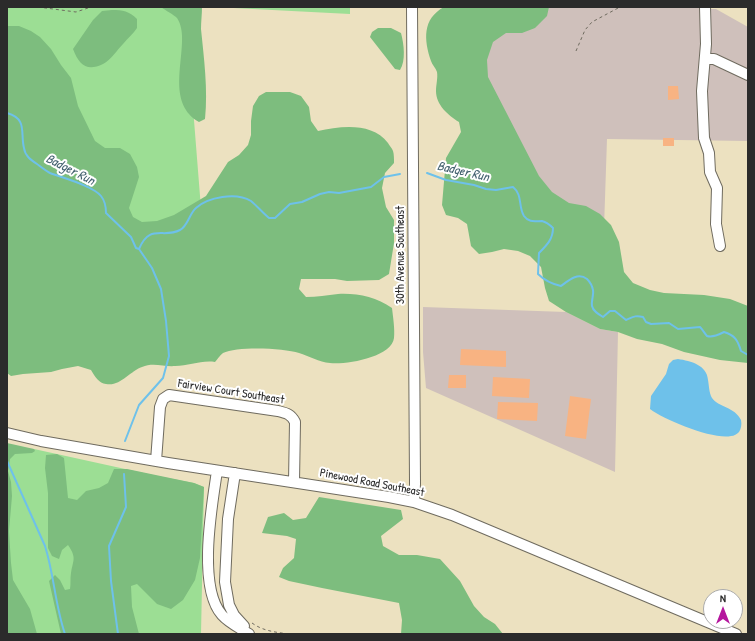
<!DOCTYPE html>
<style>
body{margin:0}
#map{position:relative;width:755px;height:641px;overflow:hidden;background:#ece1c0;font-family:"Patrick Hand",sans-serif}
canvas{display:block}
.frame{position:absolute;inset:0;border:8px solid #2b2b2b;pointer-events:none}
.north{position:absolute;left:703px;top:589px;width:40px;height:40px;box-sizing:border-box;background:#fff;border:1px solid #aaa;border-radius:50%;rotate:0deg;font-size:11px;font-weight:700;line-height:16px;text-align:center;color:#2b2b2b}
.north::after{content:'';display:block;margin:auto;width:14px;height:18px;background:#b5179e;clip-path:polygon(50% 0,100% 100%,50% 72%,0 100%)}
</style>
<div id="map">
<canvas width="755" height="641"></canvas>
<div class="frame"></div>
<div class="north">N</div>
</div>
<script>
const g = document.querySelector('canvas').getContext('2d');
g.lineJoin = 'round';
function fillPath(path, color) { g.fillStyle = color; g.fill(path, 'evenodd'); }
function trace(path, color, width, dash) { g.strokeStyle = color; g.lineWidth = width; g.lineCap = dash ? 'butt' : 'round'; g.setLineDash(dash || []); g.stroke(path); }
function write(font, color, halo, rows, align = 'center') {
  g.font = font + ' "Patrick Hand",sans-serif'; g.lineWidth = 4; g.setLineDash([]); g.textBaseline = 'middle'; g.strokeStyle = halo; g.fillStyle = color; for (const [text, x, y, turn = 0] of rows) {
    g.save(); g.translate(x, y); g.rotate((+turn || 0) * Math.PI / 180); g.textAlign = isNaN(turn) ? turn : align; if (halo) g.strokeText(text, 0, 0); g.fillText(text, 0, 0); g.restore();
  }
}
fillPath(new Path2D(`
 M 523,7 L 702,7 L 702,9 L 716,9 L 748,27 L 748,141 L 607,139 L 604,228 L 528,192 L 484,88 L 486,42 Z
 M 423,307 L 566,312 L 600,329 L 618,332 L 615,472 L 426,388 L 423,352 Z`), '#cfc0bb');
fillPath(new Path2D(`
 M 7,7 L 185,7 L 202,221 L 7,320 Z
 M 214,7 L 350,7 L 350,14 Z
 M 16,448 L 34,449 L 157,476 L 194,483 L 204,487 L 201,634 L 7,634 L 7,452 Z`), '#9cde94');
fillPath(new Path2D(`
 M 161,7 L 202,7 C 202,14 201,22 201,29 C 204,59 208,89 205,119 L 199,122 C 168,104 183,65 182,36 C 182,30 180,22 177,18 C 173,14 166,11 161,7 Z
 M 444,7 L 549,7 L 547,16 L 535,28 L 522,33 L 506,33 L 493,42 L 487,60 L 488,77 L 539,176 L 552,192 L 569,203 L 586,206 L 600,214 L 611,225 L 619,242 L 624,272 L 633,283 L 650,290 L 664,293 L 704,295 L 730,299 L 748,306 L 748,363 L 720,360 L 684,352 L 662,344 L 637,339 L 618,332 L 600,329 L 566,312 L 549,301 L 545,288 L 541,267 L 530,256 L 518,251 L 504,249 L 492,252 L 479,254 L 471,246 L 467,224 L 458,218 L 446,215 L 442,205 L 446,158 L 461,132 L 459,122 C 448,115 436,105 436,91 C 436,85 438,78 437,72 C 436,68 432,65 431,61 C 424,40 422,19 444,7 Z
 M 112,10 C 123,10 129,11 137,19 L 137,28 C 133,34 128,38 123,44 C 117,50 111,60 103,64 C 87,72 79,65 73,49 L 93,20 L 102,11 Z
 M 7,26 L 19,26 L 31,31 L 40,37 L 51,49 L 61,65 L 71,78 L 78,106 L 95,141 L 105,148 L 120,148 L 130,154 L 137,167 L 139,177 L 129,208 L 133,217 L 142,222 L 157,221 L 174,215 L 206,196 L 228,162 L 239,155 L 248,145 L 251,135 L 251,121 L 253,106 L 259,96 L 266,92 L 290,92 L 301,96 L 309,107 L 311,121 L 318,131 C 341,126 372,122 388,143 C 389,145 392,148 393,151 C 394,154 394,159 394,163 L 385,173 L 382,188 L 386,207 L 394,220 L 394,243 L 389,274 L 379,280 L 347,281 L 335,279 L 301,279 L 299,289 L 306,297 C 317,297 327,295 338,294 C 357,293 376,297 392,308 C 393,317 395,329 394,338 C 392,357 346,365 330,363 C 319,362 309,356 299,353 C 284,348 237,346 223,353 C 220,355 217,360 215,362 C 201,360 189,366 175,366 C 164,367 153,362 142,367 C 130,371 120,387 106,384 C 99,383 95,377 91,370 L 78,366 L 62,369 L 51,372 L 23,374 L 11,376 L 7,373 Z
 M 378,28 L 391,28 L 401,33 C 404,44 406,61 400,70 L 395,69 L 370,37 L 372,32 Z
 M 7,443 L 34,449 L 35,451 L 32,453 L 15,454 L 10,459 L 8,471 L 11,482 L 12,496 L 9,531 L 11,563 L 13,580 L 30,609 L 37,634 L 7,634 Z
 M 57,454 L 64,458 L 68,498 L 77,500 L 86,491 L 99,488 L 108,483 L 114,469 L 127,469 L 194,483 L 204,487 L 200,558 L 195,580 L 183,600 L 171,609 L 157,604 L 137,584 L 131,586 L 132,607 L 139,634 L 61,634 L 49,581 L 55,575 L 60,580 L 65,590 L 70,589 C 71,584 70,578 71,573 C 73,560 77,558 68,545 L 62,550 L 59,559 L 52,556 L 48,548 L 48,493 L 45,468 L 46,455 Z
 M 319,497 L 401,510 L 403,519 L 381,536 L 383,546 L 399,555 L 417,555 L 440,559 L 460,581 L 474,606 L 484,617 L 495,624 L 503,634 L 401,634 L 402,620 L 399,603 L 322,588 L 289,581 L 279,577 L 283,568 L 294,558 L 296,539 L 287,536 L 262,533 L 268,517 L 284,513 L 293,520 L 306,518 Z`), '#7dbd7e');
fillPath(new Path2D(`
 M 678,359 C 691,361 707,365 708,380 C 709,385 709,393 712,398 C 718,407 735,407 741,420 C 742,424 741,429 739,432 C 737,434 734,436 731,436 C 714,440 664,420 650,409 L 651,396 L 666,374 L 669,364 L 673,360 Z`), '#6ec1ea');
trace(new Path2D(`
 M 7,113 C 28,119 20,133 24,148 C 25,156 31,160 37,164 C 41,167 46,171 50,173 C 63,178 93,186 101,196 C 105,201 106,207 106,213 L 131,237 L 136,248 L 139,249 L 152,268 L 161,289 L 166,321 L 169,356 L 163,378 L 139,405 L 125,441
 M 427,173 L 446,180 L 474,185 L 486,189 L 496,190 L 513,187 C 523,195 518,207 524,216 C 529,223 535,221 542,221 C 546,222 550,225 553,228 C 553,239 547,245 539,253 L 538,274 C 545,281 552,284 561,286 C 569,280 578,272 587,279 C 590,282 592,285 593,290 C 594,295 591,301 592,306 C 593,311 598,314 603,317 L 610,311 L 615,311 L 626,320 C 633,317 635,315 643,317 L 646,322 L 651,324 L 669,323 L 678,329 L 700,327 C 703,330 705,334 707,336 C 713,338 720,334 724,332 C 735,335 738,341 741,351 L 748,355
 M 139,249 C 150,223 163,239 180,230 C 188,226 189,214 196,208 C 208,197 236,192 251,201 C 257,206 263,213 269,218 L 275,218 L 290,204 L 302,202 L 320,194 L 329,192 L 339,193 L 371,187 L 384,177 L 400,174
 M 7,461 L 45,546 C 54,574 55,605 65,634
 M 118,634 L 111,581 L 109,546 L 126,507 L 124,474`), '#6ec1ea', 2);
fillPath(new Path2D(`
 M 668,86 L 678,86 L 679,99 L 668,100 Z
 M 663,138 L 674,138 L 674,146 L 663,146 Z
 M 461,349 L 506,351 L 506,367 L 460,365 Z
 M 449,375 L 466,375 L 466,388 L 448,388 Z
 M 493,377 L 530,379 L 529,398 L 492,396 Z
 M 570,396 L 591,399 L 586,439 L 565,436 Z
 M 498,402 L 538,403 L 537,421 L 497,419 Z`), '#f8b382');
const minor = new Path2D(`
 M 412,7 L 415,484 L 414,502
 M 705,7 L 706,44 L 702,91 L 704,138 L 709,153 L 710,172 L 717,188 L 716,224 L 720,246
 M 705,59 L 714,59 L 748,75
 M 7,433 L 41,441 L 168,463 L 389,497 L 414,502 L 452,515 L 736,634
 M 156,461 L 160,407 L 163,399 L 169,395 L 278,411 C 286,413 291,414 295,422 L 294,482
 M 217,471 C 212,505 197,587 222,615 C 229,623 240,628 249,634
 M 235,473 L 228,519 L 225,582 L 229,605 L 234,615 L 244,626`);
trace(minor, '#6f6b5f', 12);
trace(new Path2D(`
 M 38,7 L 76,12 L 91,7
 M 576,51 L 585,30 L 592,22 L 620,7
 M 252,623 C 263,631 275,632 288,634`), '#6f6b5f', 1, [3, 3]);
trace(minor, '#fff', 10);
write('12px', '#2b2b2b', '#fff', [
 ["30th Avenue Southeast",401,255,-90],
 ["Fairview Court Southeast",231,392,9],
 ["Pinewood Road Southeast",372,483,11]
]);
write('italic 13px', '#42606e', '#fff', [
 ["Badger Run",70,170,27],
 ["Badger Run",463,172,13]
]);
</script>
